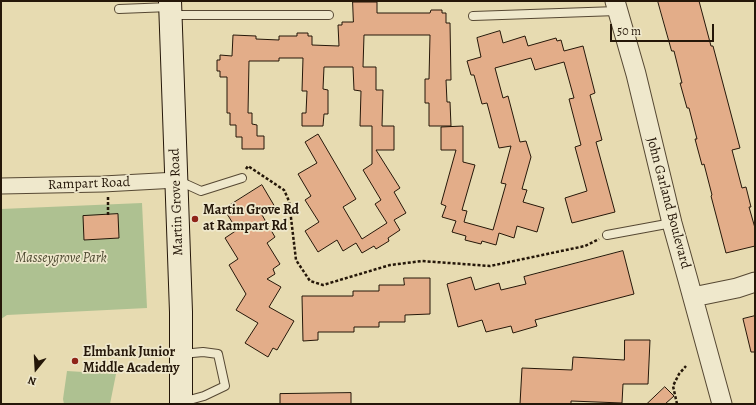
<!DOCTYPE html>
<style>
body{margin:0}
#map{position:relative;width:756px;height:405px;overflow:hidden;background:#e7dbb1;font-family:Alegreya,serif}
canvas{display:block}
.frame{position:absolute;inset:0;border:2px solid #251709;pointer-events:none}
.north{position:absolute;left:16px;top:349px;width:40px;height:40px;-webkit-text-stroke:3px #efe8cc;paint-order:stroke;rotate:198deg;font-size:11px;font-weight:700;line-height:16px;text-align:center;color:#251709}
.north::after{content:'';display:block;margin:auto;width:14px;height:18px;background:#251709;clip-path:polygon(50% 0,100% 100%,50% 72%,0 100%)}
.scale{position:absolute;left:610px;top:24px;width:104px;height:18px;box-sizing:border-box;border:2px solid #251709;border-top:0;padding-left:5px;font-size:12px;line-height:14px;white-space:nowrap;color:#251709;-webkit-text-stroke:3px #efe8cc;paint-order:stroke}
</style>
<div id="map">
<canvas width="756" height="405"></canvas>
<div class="frame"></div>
<div class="north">N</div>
<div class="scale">50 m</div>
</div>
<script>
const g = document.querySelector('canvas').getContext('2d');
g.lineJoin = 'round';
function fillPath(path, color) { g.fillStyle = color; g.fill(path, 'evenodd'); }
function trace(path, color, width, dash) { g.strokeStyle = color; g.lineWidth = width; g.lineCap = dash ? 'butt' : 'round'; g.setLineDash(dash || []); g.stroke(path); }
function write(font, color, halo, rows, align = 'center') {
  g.font = font + ' Alegreya,serif'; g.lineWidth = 3.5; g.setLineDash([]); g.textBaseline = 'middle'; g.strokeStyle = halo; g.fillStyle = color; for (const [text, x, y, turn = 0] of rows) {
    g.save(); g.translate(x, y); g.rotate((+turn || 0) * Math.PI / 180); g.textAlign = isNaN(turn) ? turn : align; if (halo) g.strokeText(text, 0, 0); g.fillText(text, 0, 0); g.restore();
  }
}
fillPath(new Path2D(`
 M 142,203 L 147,308 L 7,315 L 1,319 L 1,209 Z
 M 67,371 L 116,374 L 110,404 L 64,404 L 63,399 Z`), '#aec191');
const building = new Path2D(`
 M 658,1 L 699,1 L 711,46 L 713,46 L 740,148 L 732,150 L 742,188 L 746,187 L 751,207 L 749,207 L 755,228 L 755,246 L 726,253 L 711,196 L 712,195 L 704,164 L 702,165 L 695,139 L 697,139 L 689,108 L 687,108 L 680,83 L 682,83 L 674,51 L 672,51 Z
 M 353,2 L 377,2 L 377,13 L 430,13 L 431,10 L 442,10 L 442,13 L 446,13 L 446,23 L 450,23 L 451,80 L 446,80 L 447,102 L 450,102 L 451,126 L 429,126 L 429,103 L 425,103 L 425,79 L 429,79 L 430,35 L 364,35 L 363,67 L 376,67 L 376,90 L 383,90 L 382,126 L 394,126 L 394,150 L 376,150 L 400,188 L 394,192 L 406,213 L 394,220 L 400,230 L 388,238 L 389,241 L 376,249 L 374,246 L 362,253 L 356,243 L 343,251 L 337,240 L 318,252 L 305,231 L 319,222 L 305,200 L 311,196 L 298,174 L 317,163 L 305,142 L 318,134 L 356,199 L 343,207 L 362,239 L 387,223 L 375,204 L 381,200 L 363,170 L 372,164 L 372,126 L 360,126 L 361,91 L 354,90 L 353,67 L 324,67 L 323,89 L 328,90 L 328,114 L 324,114 L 323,126 L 302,126 L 302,113 L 306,113 L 307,91 L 302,91 L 303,58 L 279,58 L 279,61 L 249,61 L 248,113 L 252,113 L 252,124 L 257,125 L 257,136 L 264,136 L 264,149 L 242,149 L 242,137 L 236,137 L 236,125 L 230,125 L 230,113 L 227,113 L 227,77 L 220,77 L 220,71 L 217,71 L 217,60 L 220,60 L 220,55 L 232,56 L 233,35 L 256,36 L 256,39 L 279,40 L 279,36 L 297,36 L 297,33 L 308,33 L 308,36 L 312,36 L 312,45 L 339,46 L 338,25 L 342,25 L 342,22 L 353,22 Z
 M 500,31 L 503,43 L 525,36 L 528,46 L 556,38 L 557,41 L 561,40 L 564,51 L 583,46 L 595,93 L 590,95 L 602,140 L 596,142 L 615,212 L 572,223 L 565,198 L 587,191 L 575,147 L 581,145 L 569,99 L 574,98 L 564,62 L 535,70 L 531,58 L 495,68 L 503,98 L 508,96 L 520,142 L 526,141 L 531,157 L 522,189 L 527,190 L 523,202 L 544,208 L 537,232 L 517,226 L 514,238 L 499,233 L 496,245 L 482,241 L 481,244 L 465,240 L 466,236 L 452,232 L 456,221 L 442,217 L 446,206 L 441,204 L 456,150 L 441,150 L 441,127 L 463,126 L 463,162 L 475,165 L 462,210 L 467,211 L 464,222 L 493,230 L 506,184 L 501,183 L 511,146 L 499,148 L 487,103 L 482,104 L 474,75 L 471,75 L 467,61 L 481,57 L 477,38 Z
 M 262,185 L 275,207 L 262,215 L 275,237 L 267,243 L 280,264 L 273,269 L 275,274 L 267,279 L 281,287 L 269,307 L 294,321 L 277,350 L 273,348 L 268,357 L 245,343 L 258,323 L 236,310 L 246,294 L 229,265 L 238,259 L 225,238 L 237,230 L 224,209 Z
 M 118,214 L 119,238 L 84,240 L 83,216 Z
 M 623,251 L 634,294 L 535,320 L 537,326 L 513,333 L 511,326 L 486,332 L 482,320 L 458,327 L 447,284 L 471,277 L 475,290 L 499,283 L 501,290 L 526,284 L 524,277 Z
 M 404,278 L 430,278 L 430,314 L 405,315 L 405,322 L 379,322 L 379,327 L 354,327 L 354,332 L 318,332 L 318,340 L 303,341 L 302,296 L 353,296 L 353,291 L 379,291 L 379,285 L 404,285 Z
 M 755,316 L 755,352 L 751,352 L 743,319 Z
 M 625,340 L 650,340 L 648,384 L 623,384 L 622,403 L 571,401 L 571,404 L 520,404 L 522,368 L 572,370 L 573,357 L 624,360 Z
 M 665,387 L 674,396 L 665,404 L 647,404 Z
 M 351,393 L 351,404 L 280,404 L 280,394 Z`);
fillPath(building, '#e3ad89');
trace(building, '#251709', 1);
const service = new Path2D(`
 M 119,9 L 170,7
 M 172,15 L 329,15
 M 473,16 L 617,11
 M 179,181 L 201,191 L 242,178
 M 607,235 L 672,223
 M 182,402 L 204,396 L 225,386 L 218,354 L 203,352 L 182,354`);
const minor = new Path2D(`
 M 1,186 L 103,184 L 177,180`);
const tertiary = new Path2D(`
 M 615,1 L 636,74 L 672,223 L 688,280 L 722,404
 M 693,297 L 737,288 L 755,282`);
const secondary = new Path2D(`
 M 170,1 L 181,312 L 181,404`);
trace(service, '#564833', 10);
trace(minor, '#564833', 17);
trace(tertiary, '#564833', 21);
trace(secondary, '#251709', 24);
trace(new Path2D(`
 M 246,169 L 248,166 L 284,190 L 289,201 L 296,260 L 310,281 L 323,285 L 390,265 L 422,261 L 490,266 L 585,246 L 599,239
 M 108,197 L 108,215
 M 677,404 L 673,386 L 679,374 L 686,366`), '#251709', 2.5, [3, 2]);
trace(service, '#efe8cc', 8);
trace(minor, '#efe8cc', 15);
trace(tertiary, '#efe8cc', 19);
trace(secondary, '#efe8cc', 22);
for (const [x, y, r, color] of [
 [195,219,4,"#8f2418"],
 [75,361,4,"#8f2418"]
]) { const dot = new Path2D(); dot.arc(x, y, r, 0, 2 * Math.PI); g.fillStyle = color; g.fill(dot); trace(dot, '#efe8cc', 1.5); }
write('14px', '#251709', '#efe8cc', [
 ["Rampart Road",89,184,-2],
 ["Martin Grove Road",177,202,-92],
 ["John Garland Boulevard",668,203,75]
]);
write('bold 14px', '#251709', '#efe8cc', [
 ["Martin Grove Rd",203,211],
 ["at Rampart Rd",203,227],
 ["Elmbank Junior",83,353],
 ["Middle Academy",83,369]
], 'left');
write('italic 14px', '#4e4a32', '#efe8cc', [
 ["Masseygrove Park",61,259]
]);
</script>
